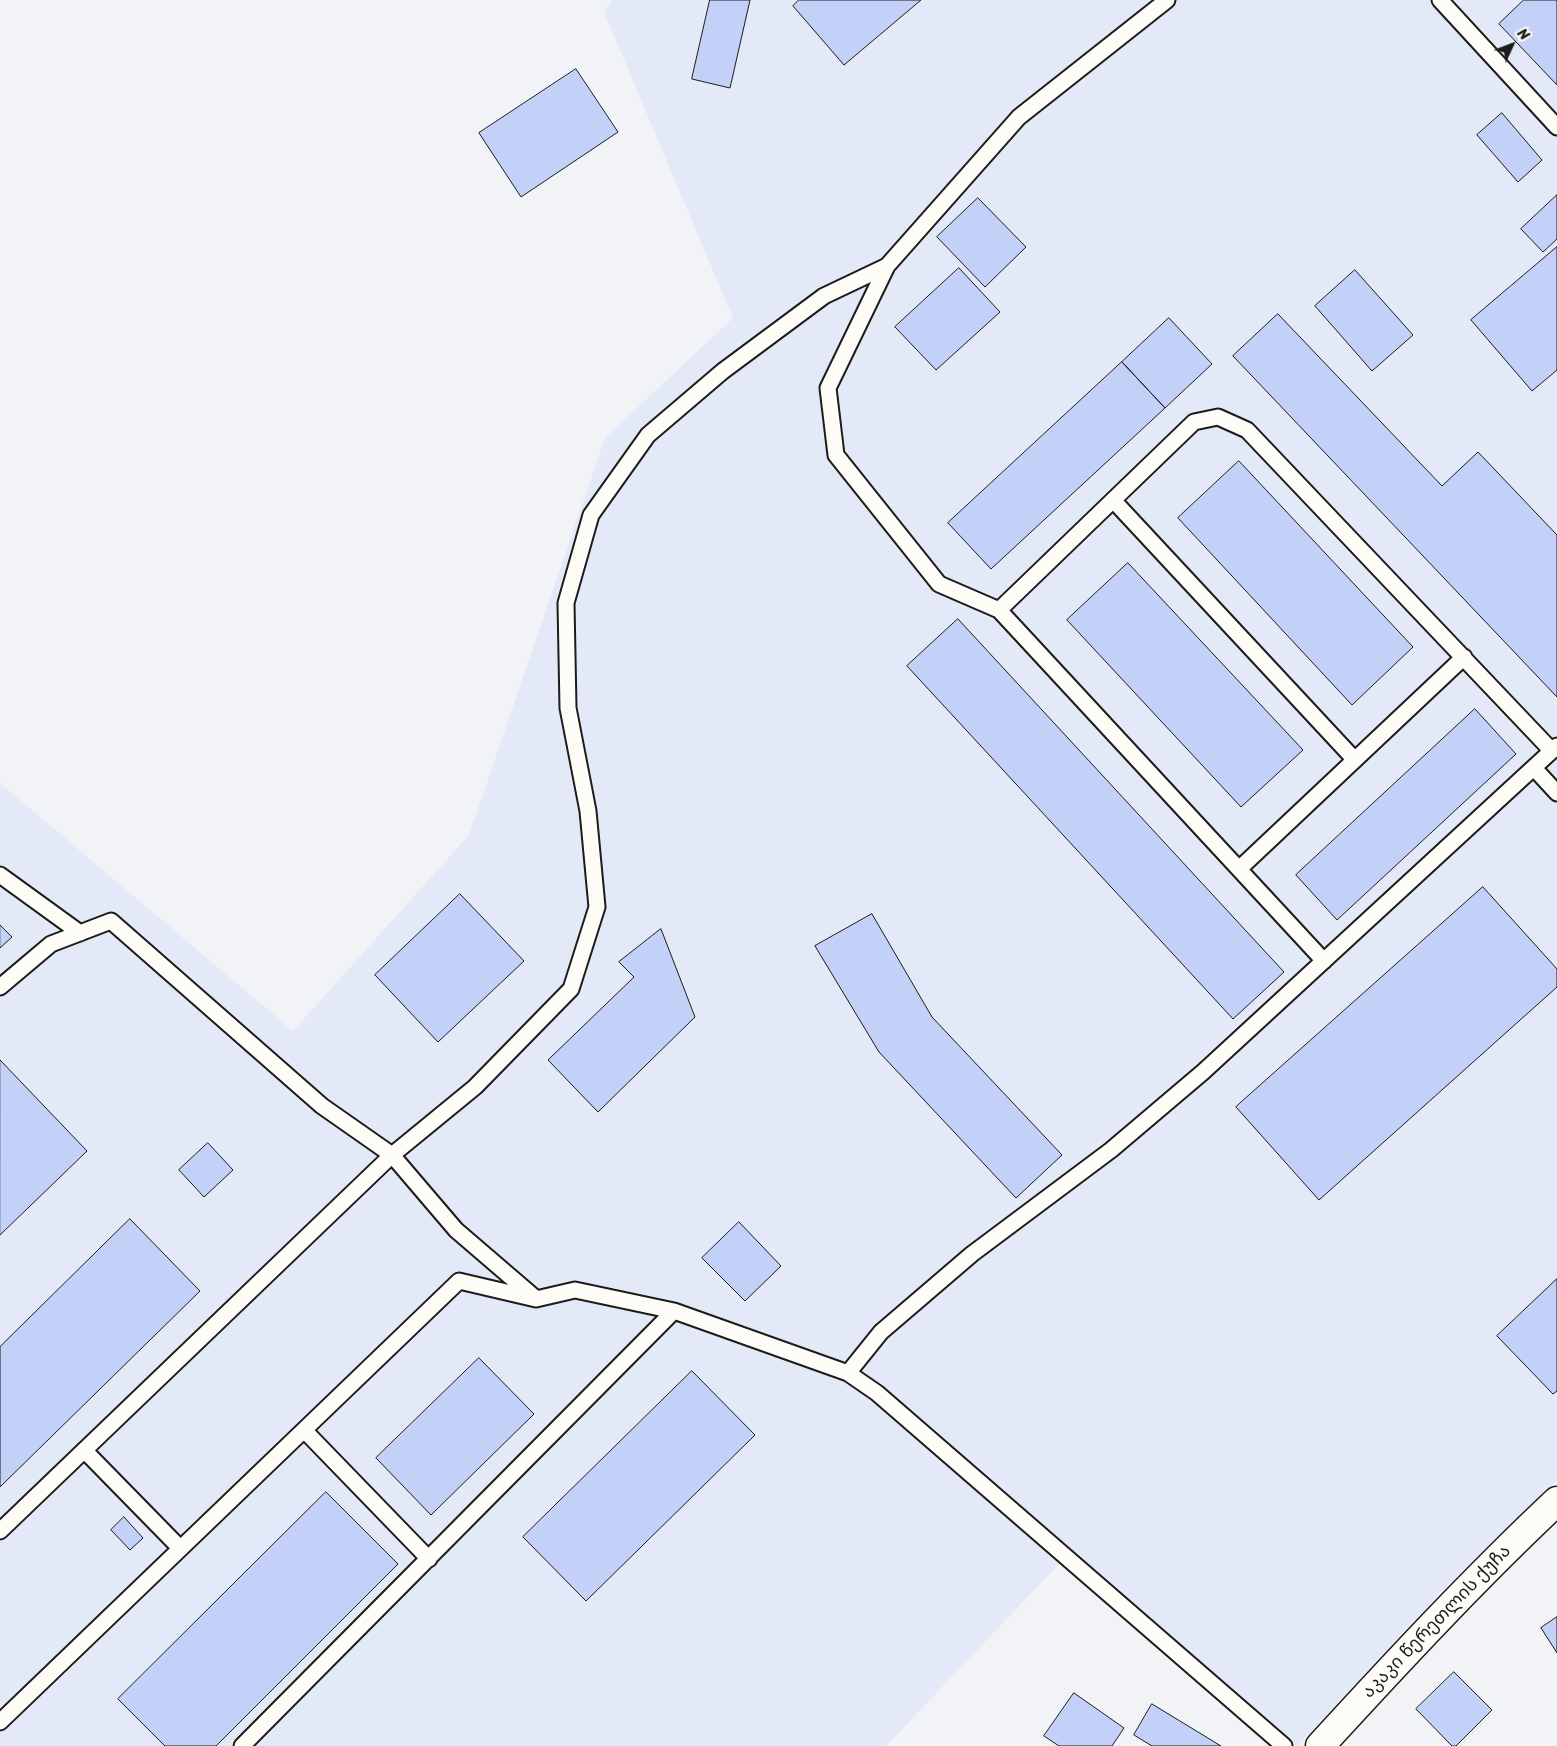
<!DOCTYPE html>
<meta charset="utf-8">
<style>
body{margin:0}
#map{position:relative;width:1557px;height:1746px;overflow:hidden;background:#f1f3f7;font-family:Sriracha,sans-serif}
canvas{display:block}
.north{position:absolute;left:1487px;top:20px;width:50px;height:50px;-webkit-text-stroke:4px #fdfcf7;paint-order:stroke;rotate:47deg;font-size:14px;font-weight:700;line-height:20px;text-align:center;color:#1c1c1c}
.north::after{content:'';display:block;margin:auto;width:18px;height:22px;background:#1c1c1c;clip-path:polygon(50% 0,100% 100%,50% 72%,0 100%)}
</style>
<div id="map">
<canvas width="1557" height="1746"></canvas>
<div class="north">N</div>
</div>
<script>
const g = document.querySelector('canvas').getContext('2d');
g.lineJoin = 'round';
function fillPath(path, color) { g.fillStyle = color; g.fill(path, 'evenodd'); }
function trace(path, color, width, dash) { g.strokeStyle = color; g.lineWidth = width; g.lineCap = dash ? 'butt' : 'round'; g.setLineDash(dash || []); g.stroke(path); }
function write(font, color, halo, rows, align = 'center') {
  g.font = font + ' Sriracha,"Noto Sans Georgian",sans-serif'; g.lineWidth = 4; g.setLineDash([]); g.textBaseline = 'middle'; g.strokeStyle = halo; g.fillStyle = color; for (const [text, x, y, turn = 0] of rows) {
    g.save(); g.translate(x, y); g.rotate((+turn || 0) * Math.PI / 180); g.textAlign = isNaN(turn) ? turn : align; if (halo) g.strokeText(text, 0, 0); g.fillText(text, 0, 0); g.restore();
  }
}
fillPath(new Path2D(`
 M 613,0 L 1557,0 L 1557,1481 L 1457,1575 L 1297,1746 L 1073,1552 L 1059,1564 L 886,1746 L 0,1746 L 0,783 L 293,1031 L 469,835 L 605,438 L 733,318 L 604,12 Z`), '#e3e9f7');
const building = new Path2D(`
 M 710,0 L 750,0 L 730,88 L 692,79 Z
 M 799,0 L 921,0 L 844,65 L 793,6 Z
 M 1524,0 L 1557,0 L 1557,85 L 1499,24 Z
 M 576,69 L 618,132 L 521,197 L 479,133 Z
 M 1502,113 L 1542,160 L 1518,182 L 1477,135 Z
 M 1557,195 L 1557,239 L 1543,252 L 1521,229 Z
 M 978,198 L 1026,247 L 985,287 L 937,237 Z
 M 1557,247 L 1557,370 L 1532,391 L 1471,320 Z
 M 959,268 L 1000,312 L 936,370 L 895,327 Z
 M 1355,270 L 1413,335 L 1372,371 L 1315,306 Z
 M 1278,314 L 1442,486 L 1478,452 L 1557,535 L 1557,697 L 1233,356 Z
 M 1169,318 L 1212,364 L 1165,408 L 1122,362 Z
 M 1122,362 L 1165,408 L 991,569 L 948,523 Z
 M 1239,461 L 1413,647 L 1352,705 L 1178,518 Z
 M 1128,563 L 1303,750 L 1241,807 L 1067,620 Z
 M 958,619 L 1284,972 L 1233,1019 L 907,666 Z
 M 1475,709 L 1516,754 L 1337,920 L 1296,875 Z
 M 1483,887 L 1557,969 L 1557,987 L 1319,1200 L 1236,1107 Z
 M 460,894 L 524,961 L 438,1042 L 375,975 Z
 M 872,914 L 932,1017 L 1062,1155 L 1016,1198 L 879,1052 L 815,946 Z
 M 0,925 L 12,937 L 0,948 Z
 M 661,929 L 695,1017 L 598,1112 L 548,1060 L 634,977 L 619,962 Z
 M 0,1060 L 87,1151 L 0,1235 Z
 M 208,1143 L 233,1170 L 204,1197 L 179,1170 Z
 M 130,1219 L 200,1291 L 0,1487 L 0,1347 Z
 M 739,1222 L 781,1266 L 745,1301 L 702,1258 Z
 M 1557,1279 L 1557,1391 L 1553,1394 L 1497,1336 Z
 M 479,1358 L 534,1414 L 431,1515 L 376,1458 Z
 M 692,1371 L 755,1435 L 586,1601 L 523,1537 Z
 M 326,1492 L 398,1564 L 216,1746 L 165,1746 L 118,1699 Z
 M 124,1517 L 143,1538 L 130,1550 L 111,1530 Z
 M 1557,1617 L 1557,1653 L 1541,1628 Z
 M 1454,1672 L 1492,1710 L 1456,1746 L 1452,1746 L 1416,1709 Z
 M 1074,1693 L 1124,1728 L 1112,1746 L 1059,1746 L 1044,1736 Z
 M 1152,1704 L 1221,1746 L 1152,1746 L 1134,1735 Z`);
fillPath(building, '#c3d1f8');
trace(building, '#1c1c1c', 1);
const lane = new Path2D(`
 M 1440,0 L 1557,127
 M 1113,500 L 1355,760
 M 999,610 L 939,584 L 836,455 L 828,388 L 887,266 L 1019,117 L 1167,0
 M 1534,768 L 1557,793
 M 1239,869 L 1464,657
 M 0,875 L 80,933
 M 1324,961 L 999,610 L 1194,422 L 1218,417 L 1247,430 L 1552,751
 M 0,987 L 51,944 L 111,921 L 322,1106 L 392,1155 L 456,1230 L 534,1297
 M 848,1373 L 881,1332 L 972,1254 L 1111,1150 L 1203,1072 L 1557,746
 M 304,1430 L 429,1559
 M 84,1450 L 180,1548
 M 0,1531 L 392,1155 L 475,1087 L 571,989 L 597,907 L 588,811 L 568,708 L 566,603 L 591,515 L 648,435 L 723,371 L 824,296 L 887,266
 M 0,1722 L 459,1281 L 536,1299 L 575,1290 L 674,1311 L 848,1373 L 877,1393 L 1284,1746
 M 242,1746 L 674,1311`);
const secondary = new Path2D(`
 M 1320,1746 C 1397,1662 1474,1579 1557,1501`);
trace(lane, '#1c1c1c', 19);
trace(secondary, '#1c1c1c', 31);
trace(lane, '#fdfcf7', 15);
trace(secondary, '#fdfcf7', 28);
write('18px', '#1c1c1c', '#fdfcf7', [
 ["აკაკი წერეთლის ქუჩა",1437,1622,-46]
]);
</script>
